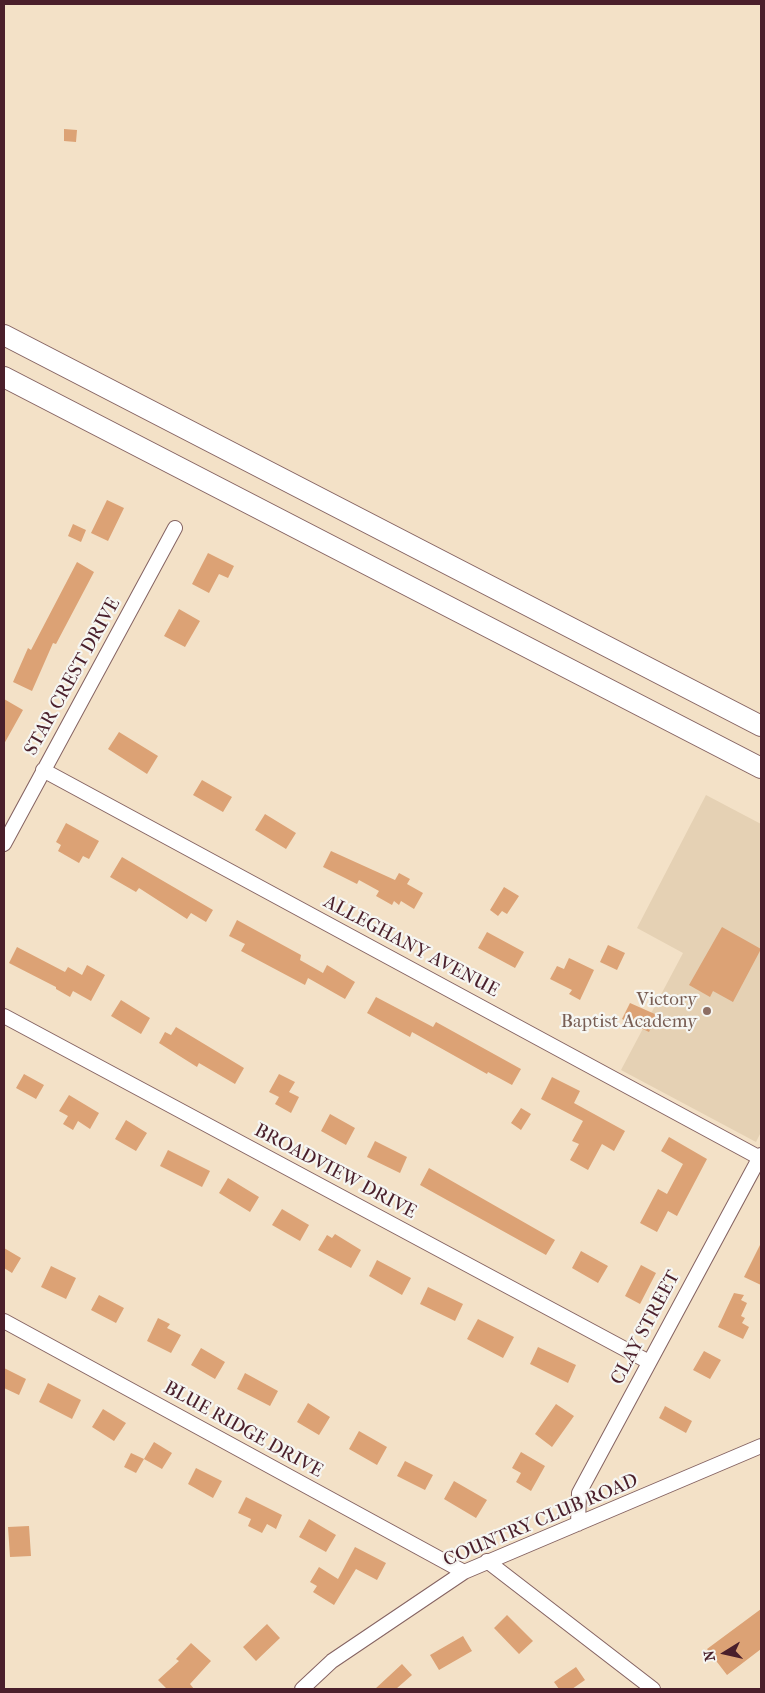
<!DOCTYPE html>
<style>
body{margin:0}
#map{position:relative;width:765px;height:1693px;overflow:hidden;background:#f3e1c7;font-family:"IM FELL French Canon",serif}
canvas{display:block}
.frame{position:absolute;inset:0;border:5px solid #4a1f2b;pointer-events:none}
.north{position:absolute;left:700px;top:1628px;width:50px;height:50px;-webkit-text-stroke:4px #f6f6f2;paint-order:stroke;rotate:260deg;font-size:14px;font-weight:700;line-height:20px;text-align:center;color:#4a1f2b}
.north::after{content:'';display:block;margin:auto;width:18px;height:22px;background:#4a1f2b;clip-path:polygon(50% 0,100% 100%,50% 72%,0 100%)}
</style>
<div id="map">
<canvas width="765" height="1693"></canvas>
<div class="frame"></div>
<div class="north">N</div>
</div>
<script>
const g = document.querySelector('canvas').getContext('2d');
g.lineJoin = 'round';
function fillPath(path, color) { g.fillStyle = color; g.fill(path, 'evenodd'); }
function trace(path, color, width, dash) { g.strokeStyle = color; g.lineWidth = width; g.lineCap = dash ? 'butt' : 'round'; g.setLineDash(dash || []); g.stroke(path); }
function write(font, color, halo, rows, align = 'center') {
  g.font = font + ' "IM FELL French Canon",serif'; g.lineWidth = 4.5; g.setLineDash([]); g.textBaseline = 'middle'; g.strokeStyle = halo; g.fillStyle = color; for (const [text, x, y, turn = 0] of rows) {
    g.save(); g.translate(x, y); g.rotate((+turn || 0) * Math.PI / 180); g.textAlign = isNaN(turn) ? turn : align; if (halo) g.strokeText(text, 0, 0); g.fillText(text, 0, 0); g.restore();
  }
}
fillPath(new Path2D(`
 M 706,795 L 761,824 L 761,1132 L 756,1142 L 621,1070 L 683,953 L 637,928 Z`), '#e5d1b4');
fillPath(new Path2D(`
 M 64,129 L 77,130 L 76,142 L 64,141 Z
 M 107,500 L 124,508 L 108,541 L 91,533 Z
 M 73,524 L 86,530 L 81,542 L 68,536 Z
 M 208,553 L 234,566 L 228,578 L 219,574 L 209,593 L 192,584 Z
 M 77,562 L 94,572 L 56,644 L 53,643 L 32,691 L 13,682 L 28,648 L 31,650 Z
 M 179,609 L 200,621 L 185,647 L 164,636 Z
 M 4,699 L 23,710 L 4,744 Z
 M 119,732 L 158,756 L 147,774 L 108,749 Z
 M 202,780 L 232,797 L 223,812 L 193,795 Z
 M 265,814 L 296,833 L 286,849 L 255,830 Z
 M 66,823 L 99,841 L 89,859 L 83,856 L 79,863 L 58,851 L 61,845 L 56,842 Z
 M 331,851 L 395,880 L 399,873 L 410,879 L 407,884 L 423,893 L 414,909 L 401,901 L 399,905 L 394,901 L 392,905 L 376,896 L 379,891 L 359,880 L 357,884 L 323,867 Z
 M 122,857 L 213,910 L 206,922 L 191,913 L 187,919 L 139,888 L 136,892 L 110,877 Z
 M 504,887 L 519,896 L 507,914 L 502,911 L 498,916 L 490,910 Z
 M 237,920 L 301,955 L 300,960 L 323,973 L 327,965 L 355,982 L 345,999 L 308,978 L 305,985 L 241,951 L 245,944 L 229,936 Z
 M 722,927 L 761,949 L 733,1002 L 713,991 L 710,997 L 689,985 Z
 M 487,932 L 524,952 L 515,968 L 478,948 Z
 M 608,945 L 625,953 L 617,970 L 600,962 Z
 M 17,947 L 65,972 L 68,967 L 82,975 L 87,965 L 105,975 L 91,1001 L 73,991 L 70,997 L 56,989 L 56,987 L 9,963 Z
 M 569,958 L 594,970 L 580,1000 L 569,994 L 572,990 L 550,979 L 557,966 L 564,969 Z
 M 376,997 L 433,1027 L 436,1022 L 521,1069 L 512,1085 L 488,1072 L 487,1074 L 412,1032 L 410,1037 L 367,1013 Z
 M 121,1000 L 150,1018 L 141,1034 L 111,1016 Z
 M 630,1003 L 657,1015 L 649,1032 L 622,1019 Z
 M 176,1027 L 244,1068 L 235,1084 L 199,1063 L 197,1067 L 159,1043 L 165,1032 L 171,1035 Z
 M 24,1074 L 44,1085 L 36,1099 L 16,1088 Z
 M 279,1074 L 295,1082 L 289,1092 L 299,1097 L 291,1113 L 275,1104 L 279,1097 L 269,1092 Z
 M 552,1077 L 580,1091 L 574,1103 L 625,1131 L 614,1151 L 602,1144 L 588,1170 L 570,1160 L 579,1144 L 572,1141 L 583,1121 L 541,1099 Z
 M 69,1095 L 99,1113 L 90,1129 L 78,1121 L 73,1130 L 63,1124 L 68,1116 L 59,1111 Z
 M 521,1108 L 531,1114 L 521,1130 L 511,1123 Z
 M 330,1114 L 355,1128 L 346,1145 L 321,1131 Z
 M 126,1120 L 147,1133 L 136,1151 L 115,1139 Z
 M 669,1137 L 707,1159 L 677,1216 L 668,1211 L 657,1232 L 640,1223 L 658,1189 L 667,1194 L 683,1164 L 661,1151 Z
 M 375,1141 L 407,1157 L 400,1173 L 367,1157 Z
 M 168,1150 L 210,1171 L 202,1187 L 160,1166 Z
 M 429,1168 L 555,1240 L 546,1255 L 420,1185 Z
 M 228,1178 L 259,1197 L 250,1212 L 219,1193 Z
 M 282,1209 L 309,1225 L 300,1241 L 272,1225 Z
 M 335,1234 L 361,1250 L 351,1268 L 318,1250 L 327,1235 L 332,1238 Z
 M 761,1243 L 761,1285 L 744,1277 Z
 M 4,1248 L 21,1258 L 12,1273 L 4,1268 Z
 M 581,1251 L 608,1266 L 598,1283 L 572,1268 Z
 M 377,1260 L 411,1278 L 402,1295 L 369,1276 Z
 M 641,1265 L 656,1273 L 640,1304 L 625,1296 Z
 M 51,1266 L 76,1278 L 66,1299 L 41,1287 Z
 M 428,1287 L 463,1304 L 455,1321 L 420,1304 Z
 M 734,1293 L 744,1295 L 741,1300 L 747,1303 L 741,1316 L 745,1318 L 742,1323 L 749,1327 L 743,1339 L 718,1327 Z
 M 99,1295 L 124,1308 L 116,1323 L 91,1310 Z
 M 158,1318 L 170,1324 L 167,1328 L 181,1335 L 171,1353 L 147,1341 Z
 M 478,1319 L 514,1337 L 503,1358 L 467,1339 Z
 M 538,1347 L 576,1365 L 568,1383 L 530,1364 Z
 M 201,1348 L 225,1362 L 215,1379 L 191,1365 Z
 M 704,1351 L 721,1360 L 710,1379 L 693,1370 Z
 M 4,1368 L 26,1379 L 19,1395 L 4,1388 Z
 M 245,1373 L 278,1391 L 270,1406 L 237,1389 Z
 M 48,1383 L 81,1400 L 72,1419 L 39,1402 Z
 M 308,1403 L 330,1417 L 319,1435 L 297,1422 Z
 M 556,1404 L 574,1416 L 552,1447 L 535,1434 Z
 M 665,1406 L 692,1421 L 686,1433 L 659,1418 Z
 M 103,1409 L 126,1423 L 114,1441 L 92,1427 Z
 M 359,1431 L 387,1447 L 377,1465 L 349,1449 Z
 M 154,1442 L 172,1453 L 162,1469 L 144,1459 Z
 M 521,1452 L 545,1466 L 531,1491 L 516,1482 L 521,1473 L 512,1468 Z
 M 131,1453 L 144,1459 L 136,1473 L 124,1467 Z
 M 405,1461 L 433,1475 L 425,1490 L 397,1476 Z
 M 196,1468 L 222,1481 L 213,1498 L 188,1484 Z
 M 454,1481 L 487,1500 L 476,1518 L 444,1499 Z
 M 246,1497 L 282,1515 L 276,1529 L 267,1524 L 262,1533 L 248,1526 L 251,1519 L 238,1513 Z
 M 309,1519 L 336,1535 L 326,1552 L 299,1537 Z
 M 29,1526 L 31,1556 L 10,1557 L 8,1527 Z
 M 355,1547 L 386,1563 L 377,1580 L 356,1569 L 334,1605 L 313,1592 L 317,1586 L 310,1582 L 319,1567 L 338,1579 Z
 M 761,1609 L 761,1649 L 727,1675 L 707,1649 Z
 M 507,1615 L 533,1641 L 519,1654 L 494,1628 Z
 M 267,1624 L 280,1638 L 256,1661 L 243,1647 Z
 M 463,1636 L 472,1651 L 439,1670 L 430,1655 Z
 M 191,1643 L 211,1661 L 190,1684 L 194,1689 L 167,1689 L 158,1680 L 179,1661 L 176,1659 Z
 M 402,1664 L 412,1675 L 396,1689 L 375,1689 Z
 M 576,1667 L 585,1680 L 572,1689 L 559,1689 L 554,1682 Z`), '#dca275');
const minor = new Path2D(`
 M 43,770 L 760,1158
 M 4,844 L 175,528
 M 4,1016 L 649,1362
 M 4,1321 L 464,1572
 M 578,1524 L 579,1493 L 761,1155
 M 487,1561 L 653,1689
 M 302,1689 L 332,1661 L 464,1572 L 761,1446`);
const highway = new Path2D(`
 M 4,335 L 761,726
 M 4,377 L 761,768`);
trace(minor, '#856362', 16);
trace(highway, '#856362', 22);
trace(minor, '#fff', 14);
trace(highway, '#fff', 20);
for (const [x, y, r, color] of [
 [707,1011,5,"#8d6e63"]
]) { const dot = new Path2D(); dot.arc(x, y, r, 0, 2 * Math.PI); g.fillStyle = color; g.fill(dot); trace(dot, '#f6f6f2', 2); }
write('19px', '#4a1f2b', '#f6f6f2', [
 ["STAR CREST DRIVE",73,677,-61],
 ["ALLEGHANY AVENUE",411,947,28],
 ["BROADVIEW DRIVE",335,1172,28],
 ["CLAY STREET",646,1328,-62],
 ["BLUE RIDGE DRIVE",243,1430,29],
 ["COUNTRY CLUB ROAD",541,1521,-23]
]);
write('19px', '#785e54', '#f6f6f2', [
 ["Victory",697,1000],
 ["Baptist Academy",697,1022]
], 'right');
</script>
